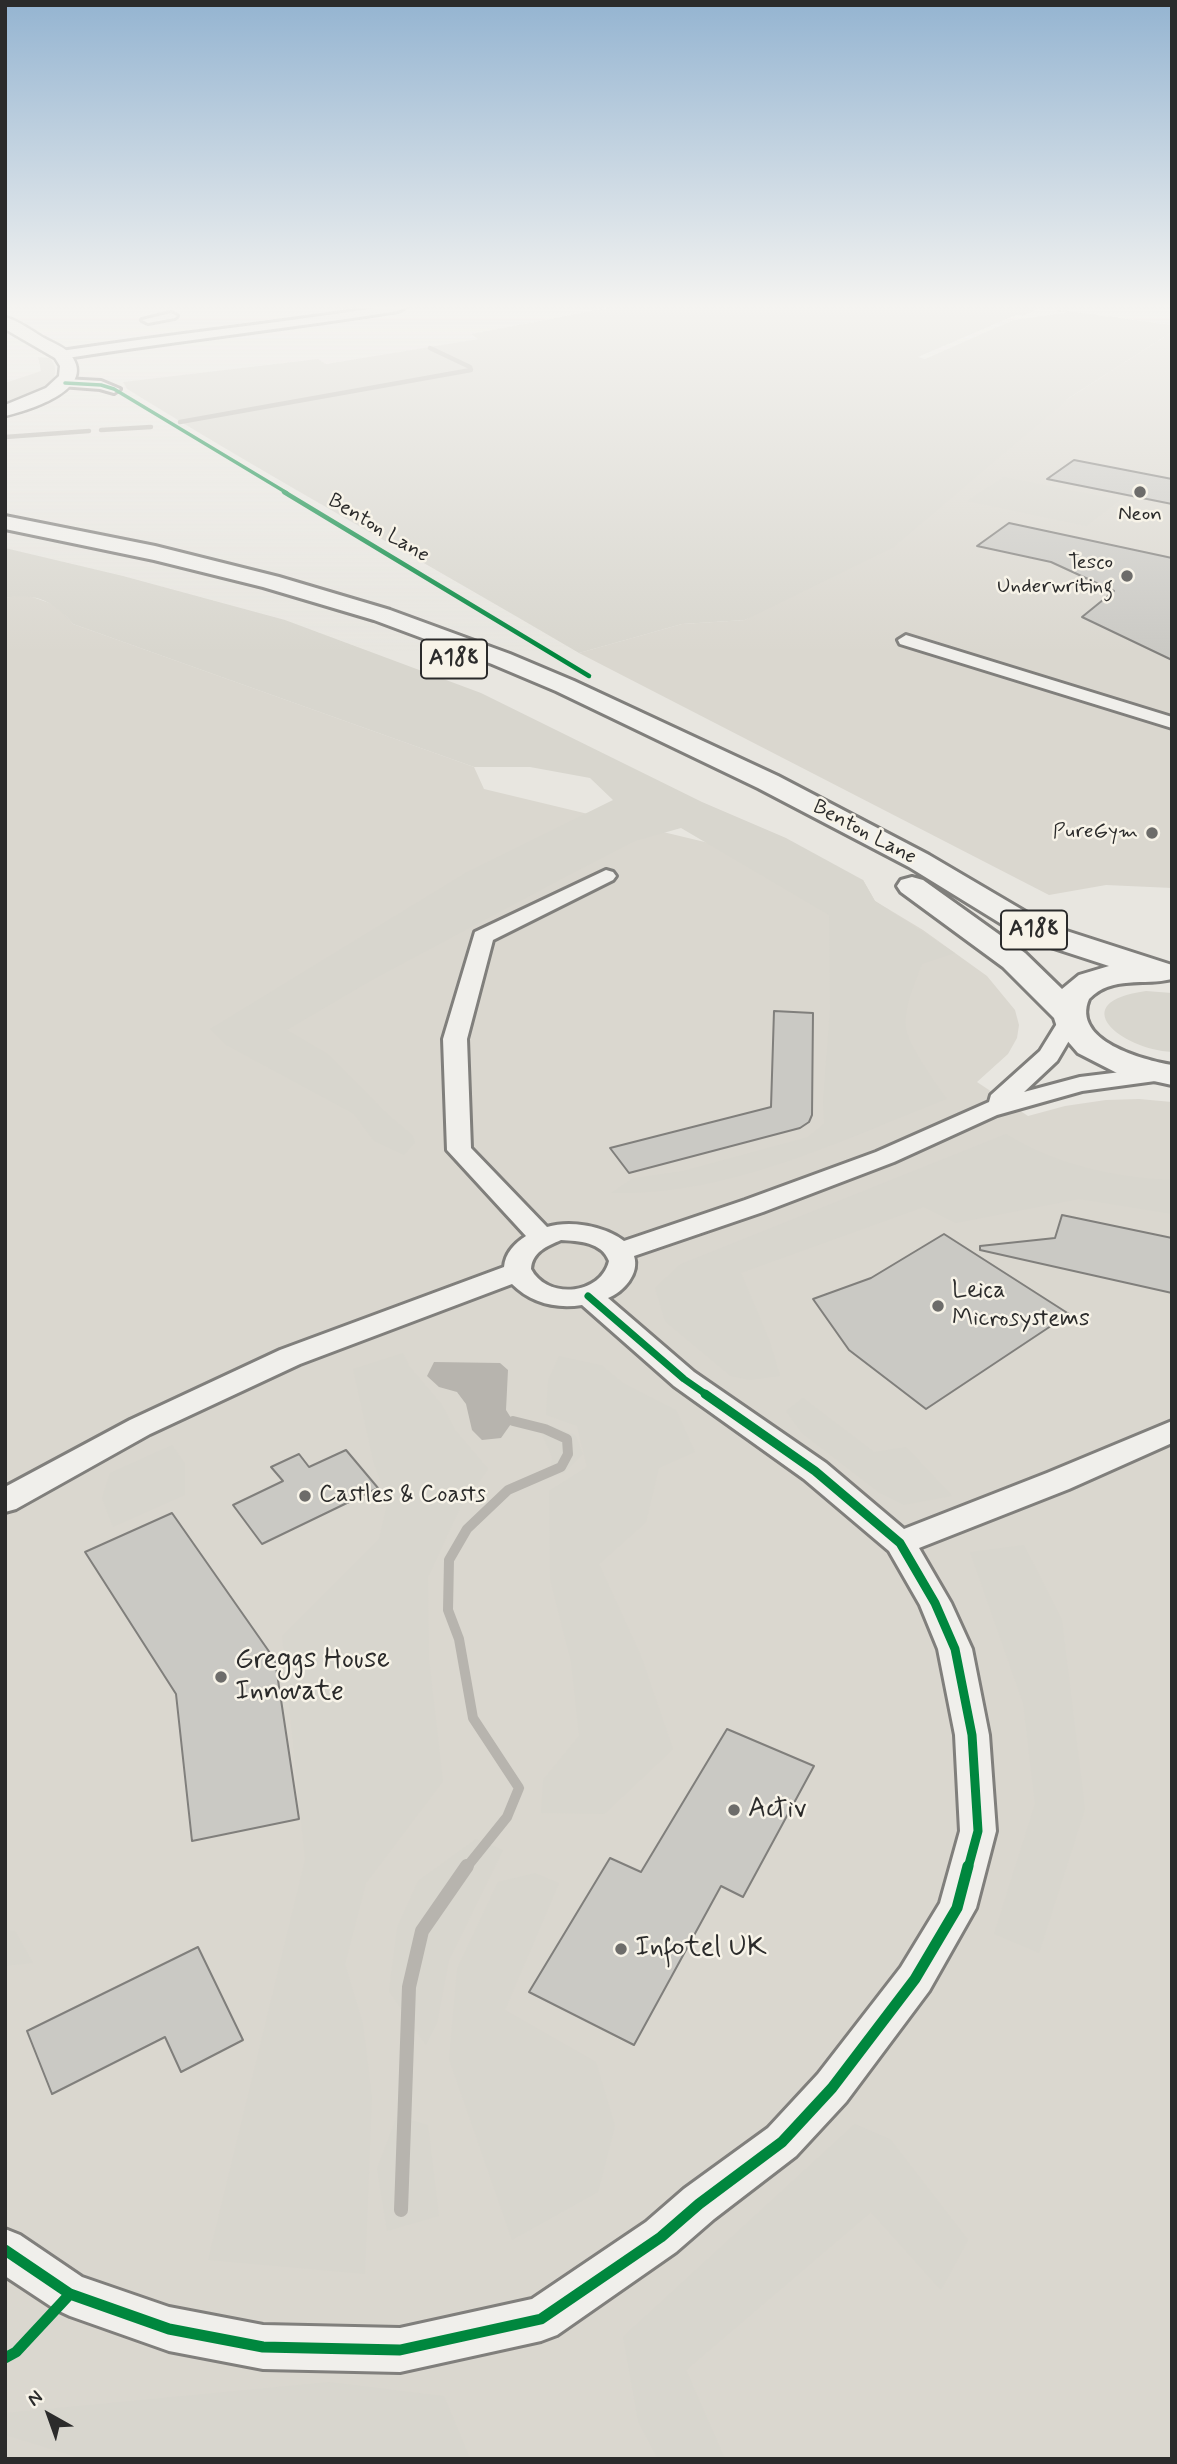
<!DOCTYPE html>
<style>
body{margin:0}
#map{position:relative;width:1177px;height:2464px;overflow:hidden;background:#e8e6e0;font-family:Mynerve,sans-serif}
canvas{display:block}
.frame{position:absolute;inset:0;border:7px solid #2b2b2b;pointer-events:none}
.north{position:absolute;left:14px;top:2380px;width:70px;height:70px;-webkit-text-stroke:5px #f7f3e8;paint-order:stroke;rotate:320deg;font-size:19px;font-weight:700;line-height:28px;text-align:center;color:#2b2b2b}
.north::after{content:'';display:block;margin:auto;width:24px;height:32px;background:#2b2b2b;clip-path:polygon(50% 0,100% 100%,50% 72%,0 100%)}
</style>
<div id="map">
<canvas width="1177" height="2464"></canvas>
<div class="frame"></div>
<div class="north">N</div>
</div>
<script>
const g = document.querySelector('canvas').getContext('2d');
g.lineJoin = 'round';
function fillPath(path, color) { g.fillStyle = color; g.fill(path, 'evenodd'); }
function trace(path, color, width, dash) { g.strokeStyle = color; g.lineWidth = width; g.lineCap = dash ? 'butt' : 'round'; g.setLineDash(dash || []); g.stroke(path); }
function write(font, color, halo, rows, align = 'center') {
  g.font = font + ' Mynerve,sans-serif'; g.lineWidth = 5; g.setLineDash([]); g.textBaseline = 'middle'; g.strokeStyle = halo; g.fillStyle = color; for (const [text, x, y, turn = 0] of rows) {
    g.save(); g.translate(x, y); g.rotate((+turn || 0) * Math.PI / 180); g.textAlign = isNaN(turn) ? turn : align; if (halo) g.strokeText(text, 0, 0); g.fillText(text, 0, 0); g.restore();
  }
}
fillPath(new Path2D(`
 M 1172,332 L 1172,888 L 1106,885 L 1049,895 L 579,653 L 682,624 L 745,620 L 1069,398 Z
 M 24,594 L 58,606 L 73,624 L 474,767 L 484,789 L 863,880 L 875,901 L 923,930 L 987,976 L 1015,1010 L 1019,1025 L 1017,1038 L 1008,1054 L 977,1082 L 1028,1116 L 1065,1106 L 1106,1100 L 1139,1099 L 1172,1102 L 1172,2459 L 5,2459 L 5,598 Z`), '#dad7cf');
fillPath(new Path2D(`
 M 608,308 L 1041,308 L 1022,316 L 1016,315 L 918,357 L 925,359 L 1013,320 L 1065,313 L 1057,311 L 1060,310 L 1172,325 L 1172,332 L 1069,398 L 892,548 L 745,620 L 682,624 L 579,653 C 429,564 275,481 127,389 L 123,382 L 318,359 L 326,364 L 478,339 L 471,334 Z
 M 38,357 L 50,358 C 71,384 25,399 5,405 L 5,383 L 41,371 Z
 M 1004,477 L 1120,500 L 1086,526 L 967,501 Z
 M 5,548 L 123,576 L 285,620 L 481,693 L 702,802 L 786,838 L 863,880 L 875,901 L 955,953 L 922,964 C 915,983 904,1006 906,1028 C 907,1043 937,1086 947,1099 C 839,1141 729,1196 611,1193 L 633,1178 L 683,1171 L 808,1137 L 824,1124 L 823,1101 L 830,1008 L 829,915 L 681,828 L 635,841 L 571,874 L 372,980 L 287,1030 L 328,1054 L 384,1111 L 413,1136 L 415,1142 L 404,1155 L 374,1141 L 354,1114 L 226,1045 L 210,1029 L 467,872 L 613,800 L 590,778 L 530,767 L 474,767 L 73,624 C 54,601 35,592 5,598 Z
 M 1146,991 L 1172,993 L 1172,1052 C 1120,1049 1064,1002 1146,991 Z
 M 1006,1134 C 1057,1165 1112,1177 1172,1180 L 1172,1214 L 1079,1199 L 956,1223 L 924,1207 L 741,1273 L 770,1342 L 780,1376 L 750,1380 L 731,1376 L 665,1321 L 655,1288 L 681,1264 Z
 M 403,1353 L 409,1366 L 442,1405 L 455,1430 L 488,1469 L 460,1508 L 428,1577 L 429,1659 L 443,1781 L 366,1883 L 345,1964 L 363,2024 L 372,2097 L 365,2274 L 208,2260 L 305,1860 L 282,1636 L 379,1539 L 388,1500 L 374,1464 L 353,1369 Z
 M 559,1356 L 601,1365 L 623,1383 L 676,1410 L 695,1452 L 659,1468 L 646,1522 L 599,1564 L 641,1656 L 673,1749 L 604,1814 L 541,1813 L 543,1780 L 579,1736 L 571,1662 L 550,1579 L 549,1491 L 587,1467 L 577,1426 L 546,1415 L 548,1381 Z
 M 803,1398 L 874,1452 L 906,1447 L 952,1496 L 904,1505 L 880,1493 L 802,1433 L 786,1411 Z
 M 541,1422 L 575,1435 L 583,1454 L 564,1473 L 550,1477 L 552,1457 L 542,1434 Z
 M 172,1445 L 185,1464 L 185,1495 L 113,1527 L 102,1498 L 110,1473 Z
 M 1024,1545 L 1062,1620 L 1085,1809 L 1039,1953 L 994,1934 L 1035,1804 L 1023,1703 L 970,1552 Z
 M 476,1839 L 503,1850 L 449,1960 L 437,2023 L 426,2045 L 389,1991 L 397,1928 L 418,1881 Z
 M 535,1873 L 559,1883 L 505,2010 L 596,2062 L 615,2126 L 598,2192 L 512,2240 L 449,2059 L 457,1969 L 498,1882 Z
 M 5,1930 L 15,1931 L 33,1963 L 5,1966 Z
 M 397,2116 L 428,2125 L 439,2216 L 387,2231 L 377,2169 Z
 M 855,2124 L 890,2139 L 968,2240 L 941,2290 L 871,2212 L 686,2370 L 725,2459 L 658,2459 L 638,2421 L 623,2337 Z
 M 329,2382 L 444,2396 L 470,2459 L 83,2459 L 5,2435 L 5,2413 Z`), '#d8d6ce');
fillPath(new Path2D(`
 M 434,1362 L 500,1363 L 508,1370 L 506,1410 L 513,1421 L 501,1438 L 482,1440 L 472,1430 L 466,1404 L 457,1392 L 439,1387 L 427,1376 Z`), '#b7b4ae');
trace(new Path2D(`
 M 180,422 L 471,370 L 470,367 L 430,348
 M 101,430 L 151,427
 M 5,437 L 89,431`), '#b7b4ae', 4.5);
trace(new Path2D(`
 M 466,1868 L 507,1817 L 519,1788 L 473,1718 L 459,1639 L 448,1610 L 449,1560 L 467,1529 L 508,1490 L 561,1467 L 568,1454 L 567,1439 L 545,1429 L 513,1421`), '#b7b4ae', 10);
trace(new Path2D(`
 M 401,2210 L 409,1987 L 422,1931 L 467,1866`), '#b7b4ae', 14);
const building = new Path2D(`
 M 1074,460 L 1172,479 L 1172,504 L 1047,479 Z
 M 1009,523 L 1172,558 L 1172,660 L 1082,617 L 1114,591 L 1051,562 L 977,546 Z
 M 774,1011 L 813,1013 L 812,1115 L 809,1122 L 800,1128 L 629,1173 L 610,1148 L 771,1107 Z
 M 1062,1215 L 1172,1238 L 1172,1293 L 980,1250 L 980,1246 L 1055,1238 Z
 M 944,1234 L 1069,1314 L 926,1409 L 849,1350 L 813,1299 L 871,1278 Z
 M 346,1450 L 378,1488 L 262,1544 L 233,1505 L 283,1481 L 271,1467 L 299,1454 L 309,1467 Z
 M 172,1513 L 275,1660 L 299,1819 L 192,1841 L 176,1694 L 85,1552 Z
 M 727,1729 L 814,1766 L 743,1897 L 721,1886 L 634,2045 L 529,1992 L 610,1858 L 641,1872 Z
 M 198,1947 L 243,2040 L 181,2072 L 165,2037 L 52,2094 L 27,2031 Z`);
fillPath(building, '#cac9c4');
trace(building, '#807f7c', 2);
const minor = new Path2D(`
 M 376,308 L 404,308 L 398,311 C 286,329 173,341 61,359 L 55,355 L 61,351 C 166,335 271,324 376,308 Z
 M 171,313 L 177,316 L 175,318 L 148,323 L 142,320 Z
 M 65,379 L 101,381 L 120,389 L 114,393 L 100,389 L 61,386 L 61,380 Z
 M 906,635 L 1172,717 L 1172,728 L 900,644 L 898,640 Z
 M 606,870 L 613,872 L 616,876 L 613,880 L 493,940 L 467,1039 L 471,1148 L 547,1227 C 571,1220 604,1226 624,1241 L 745,1200 L 876,1152 L 989,1102 L 991,1095 L 1040,1051 L 1061,1017 L 1077,1017 L 1080,1022 L 1057,1061 L 1024,1092 L 1080,1077 L 1162,1067 L 1172,1071 L 1170,1079 L 1082,1091 L 997,1115 L 894,1162 L 763,1212 L 634,1256 C 640,1274 623,1292 608,1298 L 694,1372 L 826,1463 L 904,1529 L 1047,1473 L 1172,1421 L 1172,1443 L 1069,1489 L 919,1548 L 951,1603 L 972,1649 L 989,1735 L 996,1831 L 976,1908 L 929,1991 L 846,2102 L 796,2156 L 714,2219 L 676,2252 L 557,2335 L 541,2341 L 400,2372 L 263,2369 L 169,2351 L 70,2316 L 55,2309 L 5,2276 L 5,2229 L 20,2235 L 82,2277 L 169,2307 L 263,2325 L 400,2328 L 532,2299 L 646,2222 L 684,2189 L 768,2128 L 818,2074 L 901,1967 L 940,1903 L 960,1831 L 955,1735 L 938,1649 L 920,1605 L 889,1551 L 804,1479 L 674,1386 L 582,1305 C 556,1309 531,1303 512,1284 L 300,1364 L 150,1434 L 16,1509 L 5,1512 L 5,1487 L 130,1420 L 280,1350 L 504,1267 C 505,1253 515,1243 526,1236 L 447,1150 L 443,1039 L 475,932 ZM 561,1240 C 579,1241 602,1242 609,1261 C 601,1295 547,1300 531,1269 C 532,1252 547,1246 561,1240 Z`);
const secondary = new Path2D(`
 M 5,317 C 19,321 32,331 44,338 C 51,342 62,346 68,352 C 102,388 30,410 5,416 L 5,405 L 46,388 L 59,376 L 60,366 L 55,358 L 5,329 Z`);
const primary = new Path2D(`
 M 5,516 L 155,546 L 279,577 L 390,610 L 510,654 L 574,681 L 778,776 L 929,855 L 1048,925 L 1172,965 L 1172,979 C 1144,986 1112,975 1089,999 C 1071,1041 1143,1060 1172,1065 L 1172,1085 L 1117,1073 L 1078,1053 L 1058,1030 L 1054,1018 L 1003,967 L 901,892 L 897,886 L 901,880 L 912,877 L 923,880 L 1025,953 L 1062,989 L 1079,975 L 1109,966 L 1026,939 L 909,867 L 758,788 L 556,691 L 492,664 L 374,620 L 263,587 L 154,560 L 5,529 Z`);
trace(minor, '#807f7c', 6);
trace(secondary, '#807f7c', 5);
trace(primary, '#807f7c', 6);
fillPath(minor, '#f0efeb');
fillPath(secondary, '#f0efeb');
fillPath(primary, '#f0efeb');
trace(new Path2D(`
 M 65,383 L 101,385 L 114,389 L 287,493`), '#00873e', 3.5);
trace(new Path2D(`
 M 284,492 L 589,676`), '#00873e', 4.5);
trace(new Path2D(`
 M 588,1296 L 684,1379 L 707,1395`), '#00873e', 7);
trace(new Path2D(`
 M 705,1394 L 815,1471 L 900,1543 L 935,1603 L 955,1649 L 972,1735 L 978,1831 L 968,1868`), '#00873e', 9);
trace(new Path2D(`
 M 5,2250 L 70,2294 L 169,2329 L 263,2347 L 400,2350 L 541,2319 L 661,2237 L 699,2204 L 782,2142 L 832,2088 L 915,1979 L 957,1908 L 968,1866
 M 5,2358 L 16,2352 L 70,2294`), '#00873e', 11);
const sky = g.createLinearGradient(0, 0, 0, 653);
sky.addColorStop(0, '#94b4d1');
sky.addColorStop(0.47, '#f5f4f1');
sky.addColorStop(1, '#f5f4f100');
g.fillStyle = sky;
g.fillRect(0, 0, 1177, 653);
for (const [x, y, r, color] of [
 [1140,492,7,"#6d6c6a"],
 [1127,576,7,"#6d6c6a"],
 [1152,833,7,"#6d6c6a"],
 [938,1306,7,"#6d6c6a"],
 [305,1496,7,"#6d6c6a"],
 [221,1677,7,"#6d6c6a"],
 [734,1810,7,"#6d6c6a"],
 [621,1949,7,"#6d6c6a"]
]) { const dot = new Path2D(); dot.arc(x, y, r, 0, 2 * Math.PI); g.fillStyle = color; g.fill(dot); trace(dot, '#f7f3e8', 2.5); }
write('21px', '#2b2b2b', '#f7f3e8', [
 ["Neon",1140,516,"center"],
 ["Tesco",1113,564],
 ["Underwriting",1113,588],
 ["PureGym",1138,833]
], 'right');
write('21px', '#2b2b2b', '#f7f3e8', [
 ["Benton Lane",378,529,31],
 ["Benton Lane",864,833,28]
]);
for (const [x, y, w] of [
 [454,659,66],
 [1034,930,66]
]) { const box = new Path2D(); box.roundRect(x - w / 2, y - 19.5, w, 39, 5); g.fillStyle = '#f7f3e8'; g.fill(box); trace(box, '#2b2b2b', 2); }
write('bold 23px', '#2b2b2b', null, [
 ["A188",454,659],
 ["A188",1034,930]
]);
write('24px', '#2b2b2b', '#f7f3e8', [
 ["Leica",952,1292],
 ["Microsystems",952,1320],
 ["Castles & Coasts",319,1496]
], 'left');
write('28px', '#2b2b2b', '#f7f3e8', [
 ["Greggs House",235,1661],
 ["Innovate",235,1693],
 ["Activ",748,1810],
 ["Infotel UK",635,1949]
], 'left');
</script>
